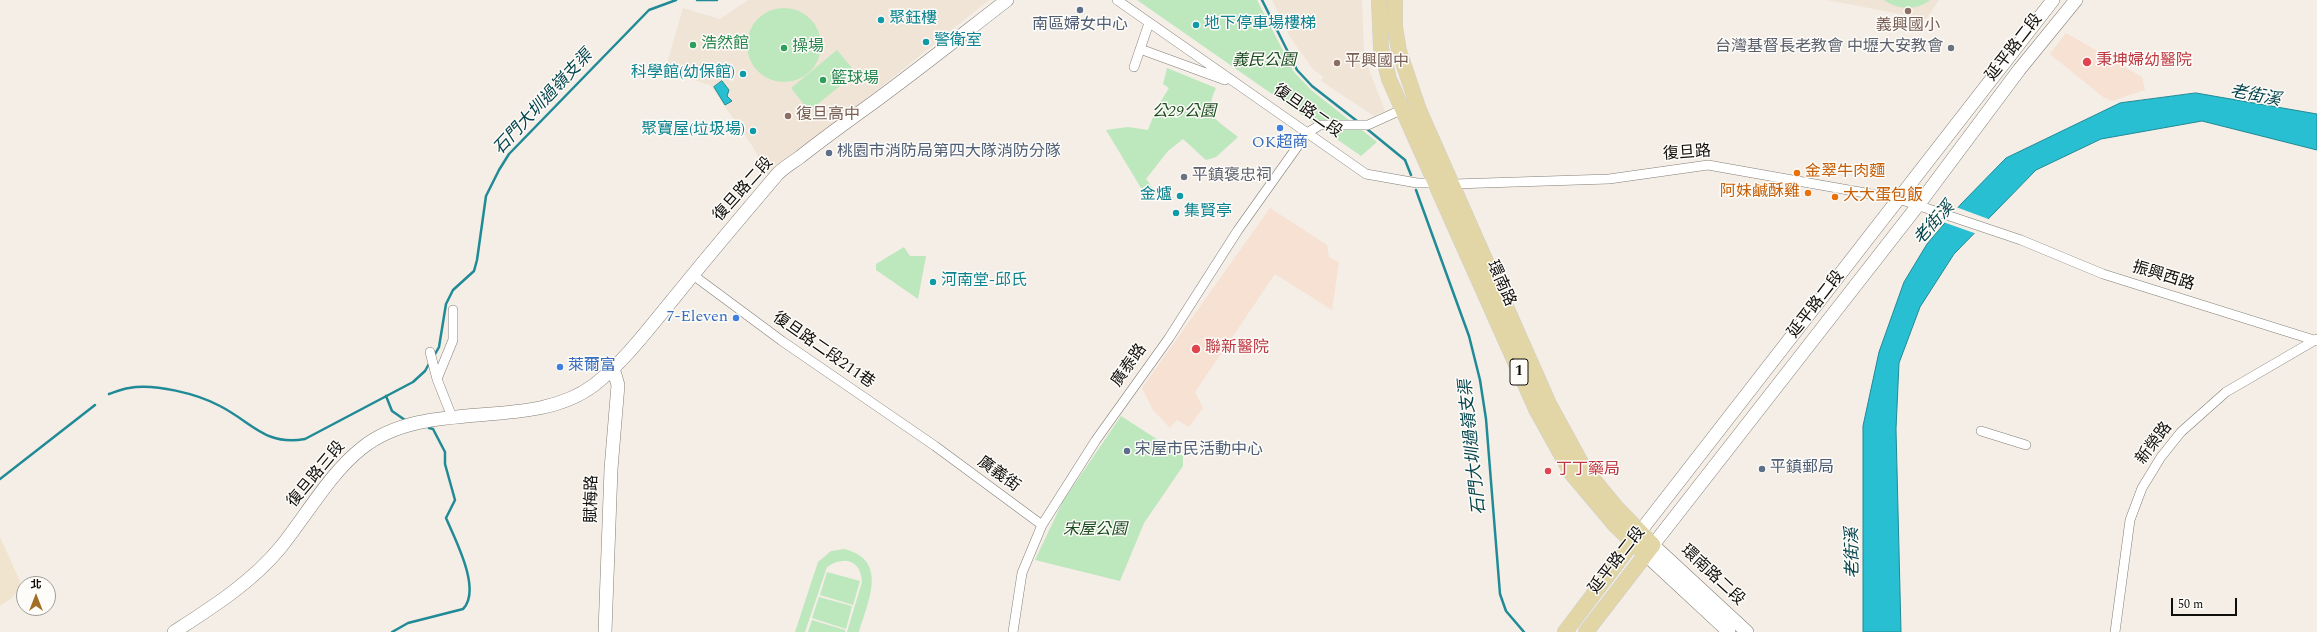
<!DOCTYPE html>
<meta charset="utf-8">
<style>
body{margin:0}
#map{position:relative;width:2317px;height:632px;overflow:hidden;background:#f4eee6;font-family:Spectral,"Noto Sans TC",serif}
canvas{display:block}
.north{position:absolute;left:16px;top:576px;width:40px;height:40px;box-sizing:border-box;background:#fefcf9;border:1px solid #9f9d9a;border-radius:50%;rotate:0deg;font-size:11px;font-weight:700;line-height:16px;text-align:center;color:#100e0b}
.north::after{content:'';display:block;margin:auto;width:14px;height:18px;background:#a06e24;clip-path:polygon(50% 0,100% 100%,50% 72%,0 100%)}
.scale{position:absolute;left:2171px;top:598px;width:66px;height:18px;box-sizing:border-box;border:2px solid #100e0b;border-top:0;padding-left:5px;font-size:12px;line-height:14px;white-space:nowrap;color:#100e0b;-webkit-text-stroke:3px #fefcf9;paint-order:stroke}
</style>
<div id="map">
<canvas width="2317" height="632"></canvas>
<div class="north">北</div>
<div class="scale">50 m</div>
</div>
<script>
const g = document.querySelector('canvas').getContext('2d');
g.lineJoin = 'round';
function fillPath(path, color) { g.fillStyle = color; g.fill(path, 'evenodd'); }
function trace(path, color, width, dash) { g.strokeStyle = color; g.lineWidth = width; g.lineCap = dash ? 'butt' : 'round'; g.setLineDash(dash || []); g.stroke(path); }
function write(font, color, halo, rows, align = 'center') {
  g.font = font + ' Spectral,"Noto Sans TC",serif'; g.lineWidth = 3; g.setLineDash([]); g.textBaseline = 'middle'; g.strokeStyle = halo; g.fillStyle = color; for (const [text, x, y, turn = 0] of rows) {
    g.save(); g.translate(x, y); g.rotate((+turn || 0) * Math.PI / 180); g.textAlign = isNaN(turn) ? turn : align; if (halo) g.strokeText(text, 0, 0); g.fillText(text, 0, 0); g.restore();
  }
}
fillPath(new Path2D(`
 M 748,0 L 989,0 L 769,177 L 753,147 L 710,85 L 665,71 L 683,8 L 720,19 Z
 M 1272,0 L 1362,0 L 1364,57 L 1385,111 L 1374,116 L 1321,81 L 1323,77 L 1312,68 L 1290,37 Z
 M 1827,0 L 1939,0 L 1926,19 Z`), '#f0e4d6');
fillPath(new Path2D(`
 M 0,537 L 20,581 L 19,588 L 12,598 L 0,606 Z`), '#f0e4cf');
fillPath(new Path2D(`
 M 2066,33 L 2142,77 L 2145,90 L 2112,101 L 2103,97 L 2050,54 Z
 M 1270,208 L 1327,245 L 1329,257 L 1339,262 L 1332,310 L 1275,274 L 1195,392 L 1203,408 L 1189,427 L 1177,420 L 1170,428 L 1153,410 L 1142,388 Z`), '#f6e1d3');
fillPath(new Path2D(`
 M 1137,0 L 1257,0 L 1294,72 L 1311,90 L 1377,142 L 1361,156 Z
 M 1884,0 L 1930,0 C 1916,11 1898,10 1884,0 Z
 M747 45a37 37 0 1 1 74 0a37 37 0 1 1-74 0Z
 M 837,50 L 856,73 L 809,111 L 791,88 Z
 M 1167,68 L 1216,88 C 1202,117 1218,120 1238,137 L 1216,157 L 1206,160 L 1183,139 L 1168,151 L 1146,179 L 1158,195 L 1141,188 L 1106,130 L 1128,127 L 1148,130 L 1156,109 L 1169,88 L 1163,84 Z
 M 904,247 L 910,256 L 926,256 L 918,299 L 876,270 L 876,264 Z
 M 1121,416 L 1183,456 L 1183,466 L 1144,523 L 1120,581 L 1035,560 L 1063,501 Z
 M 844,549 C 889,560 868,601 859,632 L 847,632 L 862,582 C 861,560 844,555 827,567 L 805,632 L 795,632 L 818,562 L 831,551 Z
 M 827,572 L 860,581 L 853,605 L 820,595 Z
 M 819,597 L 852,606 L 846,629 L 812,618 Z
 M 812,620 L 845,630 L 845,632 L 808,632 Z`), '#bde7bd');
const water = new Path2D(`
 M 722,81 L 729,90 L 727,96 L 732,101 L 725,105 L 714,87 Z
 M 2196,93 L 2317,114 L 2317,150 L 2202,121 L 2101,139 L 2036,170 L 1954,254 L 1920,307 L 1899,363 L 1896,429 L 1901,632 L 1863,632 L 1863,426 L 1879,352 L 1904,282 L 1927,244 L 1961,204 L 2006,158 L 2120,103 Z`);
fillPath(water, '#27bfd1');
trace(water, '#208a96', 1);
fillPath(new Path2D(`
 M 1956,207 L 1991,220 L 1977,234 L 1943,222 Z`), '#f4eee6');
trace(new Path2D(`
 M 697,0 L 717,0
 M 1262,0 L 1297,70 L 1312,86 L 1357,121
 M 1367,129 L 1405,160 L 1411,175
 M 1416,190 L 1469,336 L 1480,380 L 1486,419 L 1500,594 L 1506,611 L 1524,632
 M 434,356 L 439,347 L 446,304 L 453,290 L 474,271 L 477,260 L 486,196 L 499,170 L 509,154 L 649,10 L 676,0
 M 109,394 C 115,392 122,389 129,388 C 154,383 198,394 220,406 C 253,423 265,446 305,439 L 413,382 L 425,371 L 430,362
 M 386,396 L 392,411 L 405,420
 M 0,479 L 95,405
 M 392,632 L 408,623 L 463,609 C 482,590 455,539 446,518 L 455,500 L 445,464 L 445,452 L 433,429 L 429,428`), '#208a96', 2.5);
const street = new Path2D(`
 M 1117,0 L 1366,174 L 1417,183 L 1437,183
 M 1140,49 L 1225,80
 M 1134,67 L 1149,23
 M 1454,184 L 1609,179 L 1708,165 L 1899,199 L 2021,240 L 2103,274 L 2317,341
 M 693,275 L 782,341 L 935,446 L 1042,525
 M 430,352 L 437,379 L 452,417
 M 437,379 L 453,340 L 453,310
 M 1981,431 L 2026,445
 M 1013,632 L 1022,573 L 1042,525 L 1096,440 L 1169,338 L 1238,230 L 1307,133 L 1320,125 L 1368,125 L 1401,110
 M 2115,632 L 2130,520 L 2142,488 L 2161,457 L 2181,432 L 2226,392 L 2317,339`);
const secondary = new Path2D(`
 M 1639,533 L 2053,0
 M 1645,554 L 1729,632
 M 174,632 C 211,608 251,583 280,548 C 306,516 330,473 362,448 C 427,396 531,433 594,385 C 625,361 649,328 674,298 C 707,257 741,217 775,177 C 781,169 792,163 800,157 C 824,138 849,120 874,102 C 919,69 963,34 1007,0
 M 605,632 L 611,469 L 618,385 L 613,368
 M 1747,632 L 1653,545 L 1919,204 L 2019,70 L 2076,0`);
const primary = new Path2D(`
 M 1379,0 L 1381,48 L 1389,79 L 1536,409 L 1572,474 L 1615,525 L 1645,554
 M 1395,0 L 1395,27 L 1399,51 L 1419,110 L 1549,404 L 1584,468 L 1616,507 L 1653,545 L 1586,632
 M 1565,632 L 1639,534`);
trace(street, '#837e76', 10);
trace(secondary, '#837e76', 14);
trace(primary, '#cfcfce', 16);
trace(street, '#fff', 9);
trace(secondary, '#fff', 13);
trace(primary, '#e2d6a6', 15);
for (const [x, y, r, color] of [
 [1080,10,4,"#5c6f8a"],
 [1908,11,4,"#8d6e63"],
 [881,20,4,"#0f9aa8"],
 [1196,25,4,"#0f9aa8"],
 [926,42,4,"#0f9aa8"],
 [693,45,4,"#2e9e5b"],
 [784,48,4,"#2e9e5b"],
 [1951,48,4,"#6b7280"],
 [2087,62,5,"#e0444e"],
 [1337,63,4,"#8d6e63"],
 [743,74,4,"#0f9aa8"],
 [823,80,4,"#2e9e5b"],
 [788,116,4,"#8d6e63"],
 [1280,128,4,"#3f7fe0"],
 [753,131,4,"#0f9aa8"],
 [829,153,4,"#5c6f8a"],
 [1797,173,4,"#e8710a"],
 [1184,177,4,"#6b7280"],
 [1808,193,4,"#e8710a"],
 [1180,196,4,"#0f9aa8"],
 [1835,197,4,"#e8710a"],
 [1176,213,4,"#0f9aa8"],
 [933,282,4,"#0f9aa8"],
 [736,318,4,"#3f7fe0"],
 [1196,349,5,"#e0444e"],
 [560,367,4,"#3f7fe0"],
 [1127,451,4,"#5c6f8a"],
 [1762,469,4,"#5c6f8a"],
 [1548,471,4,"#e0444e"]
]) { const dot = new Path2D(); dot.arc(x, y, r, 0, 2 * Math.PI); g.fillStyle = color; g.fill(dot); trace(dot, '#fefcf9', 1.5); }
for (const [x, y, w] of [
 [1519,372,18]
]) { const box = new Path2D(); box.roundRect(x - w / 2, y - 13, w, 26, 3); g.fillStyle = '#fefcf9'; g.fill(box); trace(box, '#100e0b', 1); }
write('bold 15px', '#100e0b', null, [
 ["1",1519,372]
]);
write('16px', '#0d838f', '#fefcf9', [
 ["聚鈺樓",889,20],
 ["地下停車場樓梯",1204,25],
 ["警衛室",934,42],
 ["科學館(幼保館)",735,74,"right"],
 ["聚寶屋(垃圾場)",745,131,"right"],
 ["金爐",1172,196,"right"],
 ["集賢亭",1184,213],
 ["河南堂-邱氏",941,282]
], 'left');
write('16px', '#4e5e75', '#fefcf9', [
 ["南區婦女中心",1080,26,"center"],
 ["桃園市消防局第四大隊消防分隊",837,153],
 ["宋屋市民活動中心",1135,451],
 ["平鎮郵局",1770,469]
], 'left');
write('16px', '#785e54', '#fefcf9', [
 ["義興國小",1908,27,"center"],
 ["平興國中",1345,63],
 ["復旦高中",796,116]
], 'left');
write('16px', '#27864d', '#fefcf9', [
 ["浩然館",701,45],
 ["操場",792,48],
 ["籃球場",831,80]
], 'left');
write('16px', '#5b616d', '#fefcf9', [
 ["台灣基督長老教會 中壢大安教會",1943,48],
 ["平鎮褒忠祠",1192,177,"left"]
], 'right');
write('16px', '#100e0b', '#fefcf9', [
 ["延平路二段",2015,48,-52],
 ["復旦路二段",1307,112,35],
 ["復旦路",1687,154,-4],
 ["復旦路二段",744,190,-48],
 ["振興西路",2163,277,17],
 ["環南路",1500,284,66],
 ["延平路二段",1817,305,-52],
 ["復旦路二段211巷",823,351,35],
 ["廣泰路",1130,366,-55],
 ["新榮路",2155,444,-53],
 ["復旦路三段",317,475,-50],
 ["廣義街",998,475,36],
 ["賦梅路",593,499,-89],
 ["延平路二段",1618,561,-52],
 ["環南路二段",1712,576,43]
]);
write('italic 16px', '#1a4b1e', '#fefcf9', [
 ["義民公園",1264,62],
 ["公29公園",1184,113],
 ["宋屋公園",1095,531]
]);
write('16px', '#be3a42', '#fefcf9', [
 ["秉坤婦幼醫院",2096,62],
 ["聯新醫院",1205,349],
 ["丁丁藥局",1556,471]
], 'left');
write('16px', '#366cbe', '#fefcf9', [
 ["OK超商",1280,144],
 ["7-Eleven",728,318,"right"],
 ["萊爾富",568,367,"left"]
]);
write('16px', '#c56008', '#fefcf9', [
 ["金翠牛肉麵",1805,173],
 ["阿妹鹹酥雞",1800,193,"right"],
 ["大大蛋包飯",1843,197]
], 'left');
write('italic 17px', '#04454d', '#fefcf9', [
 ["老街溪",2255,97,11],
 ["石門大圳過嶺支渠",544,103,-47],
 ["老街溪",1935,224,-48],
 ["石門大圳過嶺支渠",1474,447,-96],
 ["老街溪",1854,553,-91]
]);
</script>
